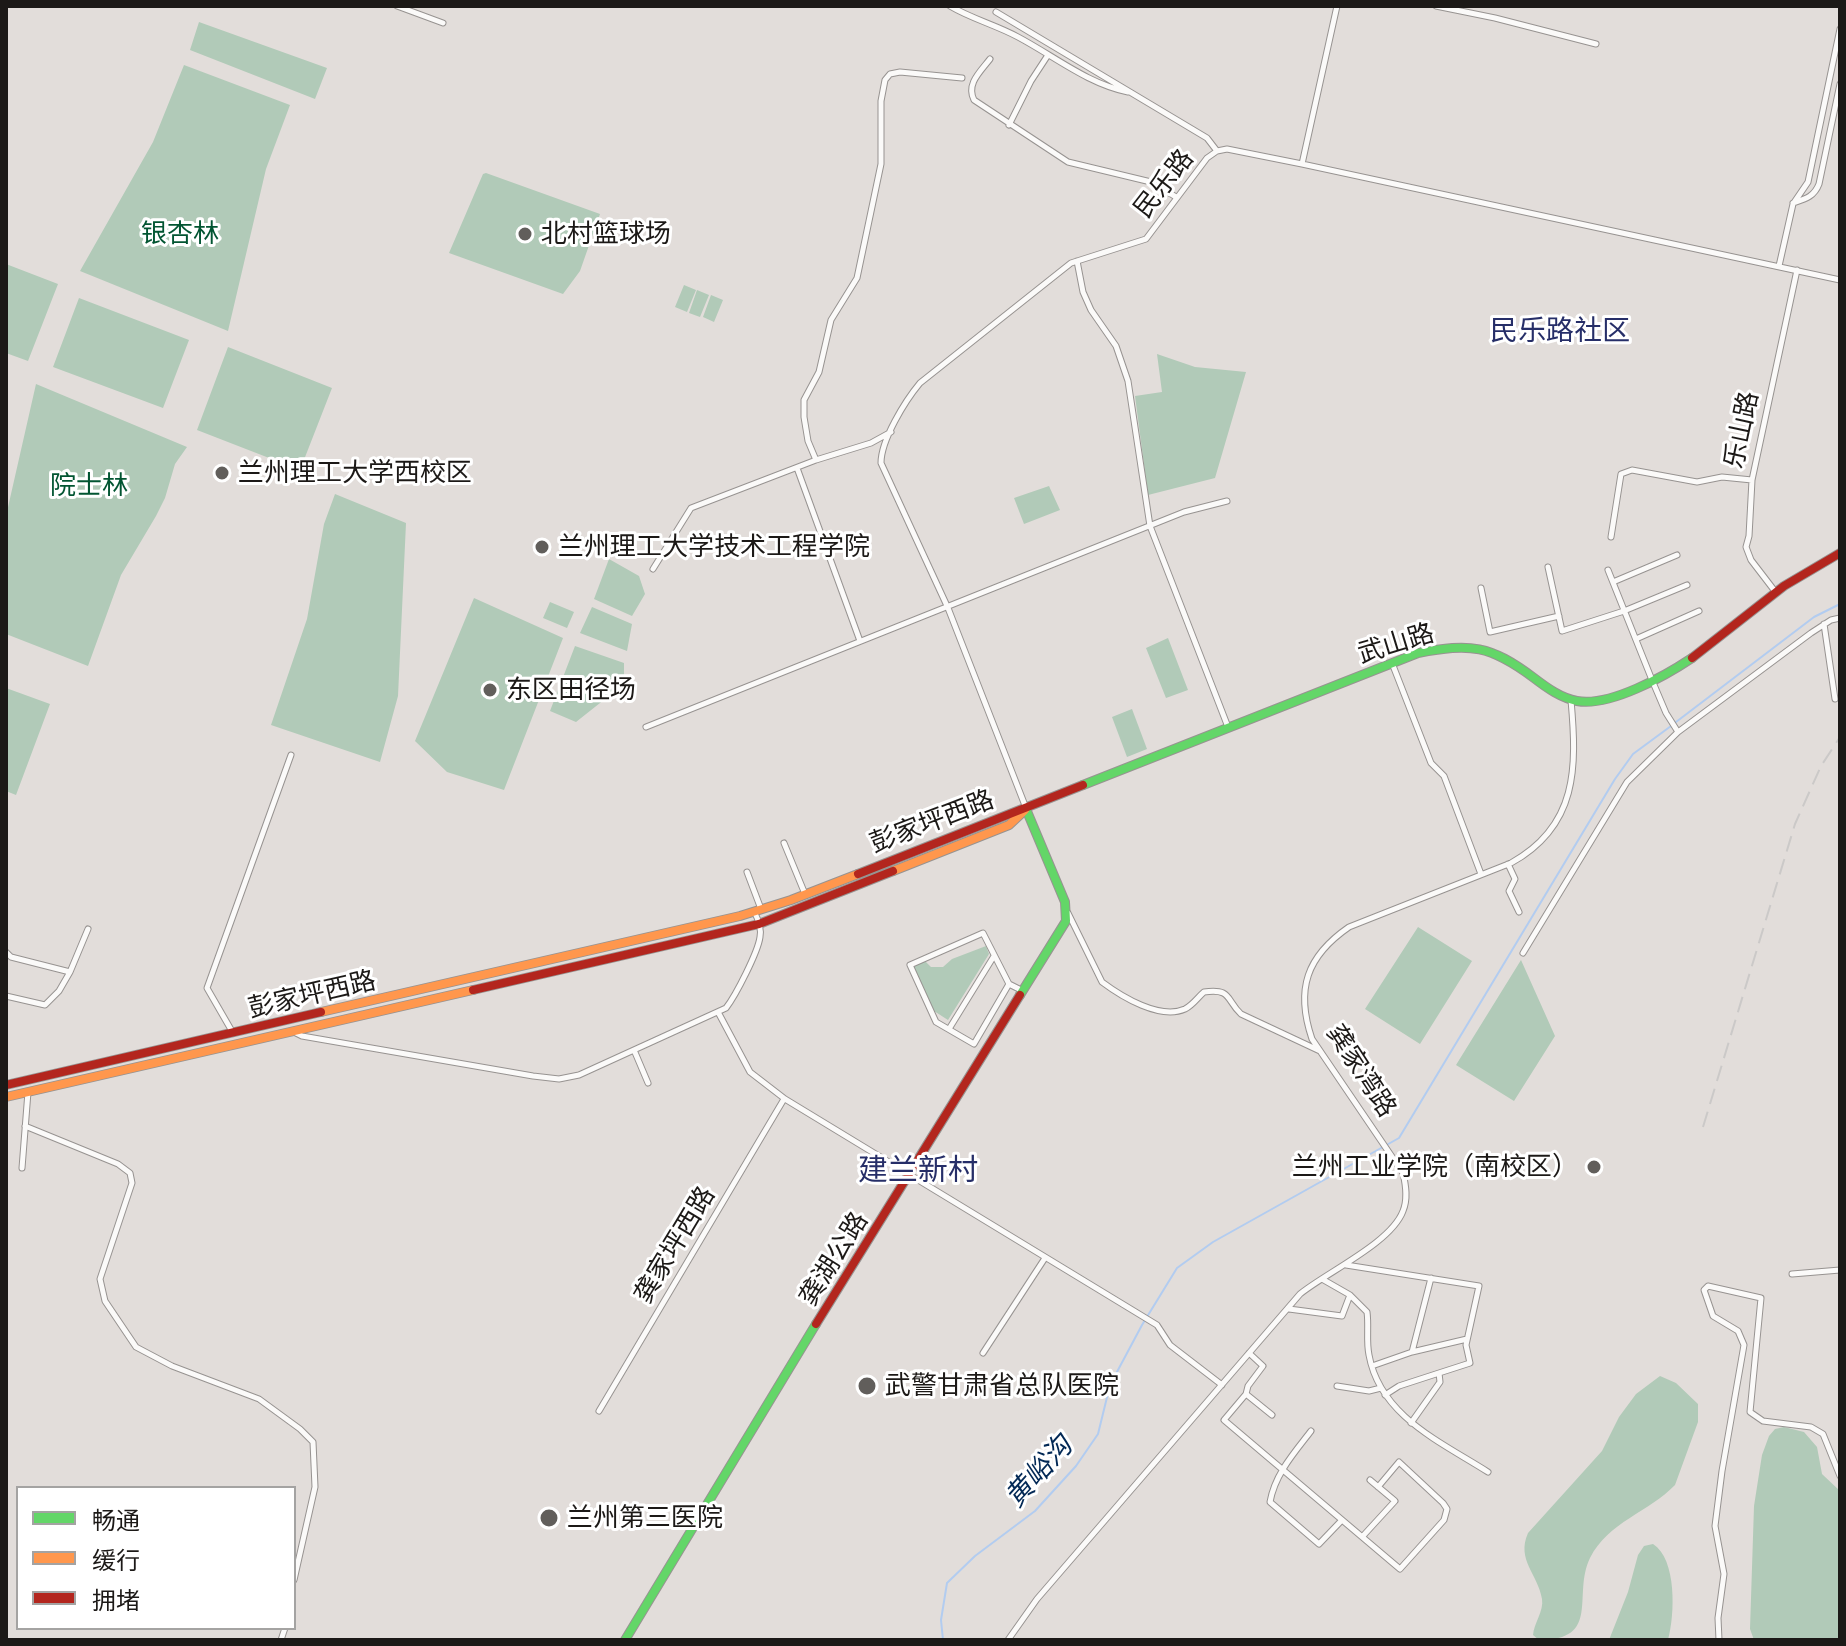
<!DOCTYPE html>
<meta charset="utf-8">
<style>
body{margin:0}
#map{position:relative;width:1846px;height:1646px;overflow:hidden;background:#e2ddda;font-family:Inter,"Noto Sans SC",sans-serif}
canvas{display:block}
.frame{position:absolute;inset:0;border:8px solid #1c1917;pointer-events:none}
.legend{position:absolute;left:16px;top:1486px;width:280px;height:144px;box-sizing:border-box;background:#fff;border:2px solid #a4a3a2;margin:0;padding:10px 14px;list-style:none;font-size:24px;color:#1c1917}
.legend li{display:flex;align-items:center;gap:16px;height:40px}
.legend b{width:40px;border:2px solid #a4a3a2}
</style>
<div id="map">
<canvas width="1846" height="1646"></canvas>
<div class="frame"></div>
<ul class="legend">
<li><b style="height:10px;background:#63d668"></b>畅通</li>
<li><b style="height:10px;background:#ff974d"></b>缓行</li>
<li><b style="height:10px;background:#b3261e"></b>拥堵</li>
</ul>
</div>
<script>
const g = document.querySelector('canvas').getContext('2d');
g.lineJoin = 'round';
function fillPath(path, color) { g.fillStyle = color; g.fill(path, 'evenodd'); }
function trace(path, color, width, dash) { g.strokeStyle = color; g.lineWidth = width; g.lineCap = dash ? 'butt' : 'round'; g.setLineDash(dash || []); g.stroke(path); }
function write(font, color, halo, rows, align = 'center') {
  g.font = font + ' Inter,"Noto Sans SC",sans-serif'; g.lineWidth = 6; g.setLineDash([]); g.textBaseline = 'middle'; g.strokeStyle = halo; g.fillStyle = color; for (const [text, x, y, turn = 0] of rows) {
    g.save(); g.translate(x, y); g.rotate((+turn || 0) * Math.PI / 180); g.textAlign = isNaN(turn) ? turn : align; if (halo) g.strokeText(text, 0, 0); g.fillText(text, 0, 0); g.restore();
  }
}
fillPath(new Path2D(`
 M 199,22 L 327,68 L 315,99 L 190,50 Z
 M 184,65 L 290,105 L 266,169 L 228,331 L 80,271 L 153,142 Z
 M 486,173 L 600,214 L 580,271 L 563,294 L 449,253 L 483,174 Z
 M 6,264 L 58,284 L 28,361 L 6,353 Z
 M 684,285 L 696,290 L 687,312 L 675,307 Z
 M 697,290 L 709,295 L 700,317 L 689,313 Z
 M 711,295 L 723,300 L 714,322 L 703,317 Z
 M 79,298 L 189,340 L 163,408 L 53,367 Z
 M 228,347 L 332,388 L 300,470 L 197,430 Z
 M 1157,354 L 1195,367 L 1246,372 L 1215,478 L 1148,495 L 1135,396 L 1162,392 Z
 M 36,384 L 187,447 L 175,464 L 165,498 L 156,516 L 121,575 L 88,666 L 6,634 L 6,516 Z
 M 1049,486 L 1060,510 L 1024,524 L 1014,498 Z
 M 335,494 L 406,523 L 398,696 L 380,762 L 271,725 L 307,619 L 324,524 Z
 M 609,559 L 639,576 L 645,594 L 632,616 L 594,599 Z
 M 474,598 L 563,638 L 504,790 L 447,772 L 415,741 Z
 M 550,602 L 574,612 L 567,628 L 543,618 Z
 M 592,607 L 632,624 L 627,651 L 580,633 Z
 M 1168,638 L 1188,690 L 1166,698 L 1146,648 Z
 M 575,646 L 624,663 L 624,684 L 576,722 L 550,711 Z
 M 6,688 L 50,704 L 16,795 L 6,791 Z
 M 1132,709 L 1147,749 L 1127,757 L 1112,717 Z
 M 1418,927 L 1472,961 L 1420,1044 L 1365,1009 Z
 M 986,946 L 989,954 L 948,1020 L 934,1011 L 913,967 L 925,961 L 931,967 L 943,967 L 952,959 Z
 M 1521,960 L 1555,1036 L 1514,1101 L 1456,1065 Z
 M 1660,1376 L 1676,1383 L 1698,1404 L 1698,1422 L 1675,1485 C 1649,1512 1608,1522 1590,1558 C 1572,1595 1602,1640 1539,1640 L 1533,1635 C 1534,1623 1544,1611 1542,1599 C 1538,1574 1516,1560 1528,1533 L 1602,1451 L 1619,1417 L 1636,1394 Z
 M 1784,1427 L 1804,1432 L 1817,1447 L 1822,1474 L 1840,1491 L 1840,1640 L 1754,1640 L 1750,1629 L 1754,1506 L 1762,1455 L 1769,1436 L 1775,1429 Z
 M 1653,1544 C 1677,1559 1675,1615 1668,1640 L 1609,1640 L 1628,1592 L 1638,1555 L 1644,1546 Z`), '#b1cab8');
trace(new Path2D(`
 M 1676,722 L 1814,617 L 1840,604
 M 943,1640 L 941,1620 L 947,1583 L 975,1556 L 1035,1511 L 1076,1466 L 1098,1434 L 1110,1385 L 1142,1325 L 1177,1268 L 1213,1242 L 1399,1138 L 1615,779 L 1633,754 L 1671,726`), '#b2ccf0', 2);
const street = new Path2D(`
 M 397,6 L 443,23
 M 950,6 C 972,19 996,25 1018,37 C 1054,56 1088,84 1128,92
 M 1436,6 L 1495,18 L 1596,44
 M 996,12 L 1207,138 L 1217,151
 M 990,59 C 980,72 966,84 974,100 L 1068,162 L 1151,182 L 1176,197
 M 1009,125 L 1031,81 L 1048,55
 M 1302,164 L 1337,6
 M 1793,203 C 1805,199 1814,197 1819,184 L 1840,84
 M 1077,261 L 1083,292 L 1091,310 L 1116,346 L 1128,381 L 1150,526 L 1228,727
 M 1779,266 L 1793,204 L 1808,182 L 1840,29
 M 816,460 L 808,441 L 804,417 L 804,400 L 819,372 L 831,320 L 857,278 L 881,164 L 881,101 L 885,80 L 890,74 L 900,72 L 962,78
 M 797,468 L 860,641
 M 1611,537 L 1621,474 L 1632,470 L 1697,482 L 1722,477 L 1752,480
 M 1548,567 L 1562,631 L 1624,611 L 1687,585
 M 653,569 L 691,508 L 816,460 L 871,443 L 891,432
 M 1613,582 L 1677,555
 M 1481,588 L 1490,632 L 1559,616
 M 1774,590 L 1751,560 L 1746,547 L 1749,536 L 1752,480 L 1797,270
 M 1824,624 L 1835,699
 M 1636,639 L 1699,611
 M 1392,663 L 1431,763 L 1444,776 L 1481,874
 M 646,727 L 1184,512 L 1227,501
 M 1678,732 L 1811,633 L 1831,620 L 1840,618
 M 1026,808 L 948,608 L 881,463 C 881,440 905,401 920,383 L 1071,263 L 1146,239 L 1207,158 L 1217,151 L 1227,149 L 1302,164 L 1840,280
 M 784,843 L 805,894
 M 1508,864 L 1515,879 L 1509,891 L 1519,912
 M 747,872 L 761,909
 M 1068,913 L 1102,982 C 1122,997 1160,1020 1185,1009 C 1193,1005 1198,997 1204,992 C 1232,988 1226,1000 1241,1014 L 1320,1051
 M 6,952 L 11,957 L 70,972 L 59,991 L 45,1005 L 6,996
 M 1523,953 L 1627,782 L 1678,732 L 1666,713 L 1652,680 L 1608,570
 M 70,972 L 88,929
 M 1009,984 L 974,1044 L 936,1022 L 910,965 L 983,933 L 1009,984 L 1023,991
 M 718,1012 L 750,1072 L 785,1099 L 1157,1325 L 1170,1345 L 1222,1385
 M 949,1029 L 994,956
 M 294,1032 L 302,1036 L 533,1076 L 559,1079 L 579,1075 L 726,1008 C 736,995 758,952 760,937 C 762,928 758,919 754,911
 M 233,1033 L 207,988 L 291,755
 M 634,1050 L 648,1083
 M 25,1126 L 118,1164 L 130,1173 L 132,1183 L 100,1279 L 105,1301 L 136,1347 L 172,1366 L 259,1399 L 300,1429 L 313,1442 L 315,1487 L 294,1580
 M 22,1168 L 28,1092
 M 1346,1265 L 1479,1286 L 1466,1345 L 1470,1363 L 1439,1373
 M 1792,1274 L 1840,1270
 M 1322,1279 L 1350,1295 L 1367,1312 C 1369,1326 1366,1341 1369,1355 C 1380,1416 1441,1442 1488,1472
 M 1289,1309 L 1342,1316 L 1350,1295
 M 1412,1352 L 1431,1278
 M 983,1353 L 1045,1258
 M 1249,1353 L 1263,1366 L 1248,1386 L 1246,1394 L 1272,1415
 M 1372,1366 L 1412,1352 L 1467,1339
 M 1337,1386 L 1369,1391 L 1381,1388
 M 1246,1394 L 1224,1420 L 1400,1569 L 1444,1520 L 1447,1509 L 1443,1503 L 1399,1462 L 1378,1487
 M 1385,1395 L 1399,1386 L 1439,1373 L 1440,1382 L 1411,1423
 M 599,1411 L 784,1099
 M 1311,1431 C 1294,1453 1275,1474 1270,1502 L 1319,1544 L 1342,1520
 M 1362,1537 L 1395,1501 L 1370,1480
 M 281,1640 L 285,1628
 M 1008,1640 L 1037,1599 L 1300,1294 C 1327,1272 1391,1243 1403,1211 C 1408,1199 1406,1186 1403,1173 L 1312,1039 C 1295,989 1307,956 1349,927 L 1511,863 C 1578,826 1577,767 1571,700
 M 1719,1640 L 1718,1618 L 1724,1574 L 1715,1526 L 1722,1471 L 1744,1345 L 1738,1331 L 1713,1316 L 1704,1290 L 1708,1286 L 1761,1298 L 1750,1412 L 1763,1421 L 1811,1427 L 1823,1434 L 1840,1476`);
const fast = new Path2D(`
 M 1083,785 L 1418,653 C 1471,643 1490,645 1534,678 C 1547,688 1561,698 1577,701 C 1610,707 1665,676 1692,658
 M 1020,995 L 1066,921 L 1065,902 L 1026,809
 M 625,1640 L 816,1324`);
const slow = new Path2D(`
 M 893,871 L 1009,825 L 1025,810
 M 321,1012 L 740,916 L 791,900 L 858,874
 M 6,1097 L 473,990`);
const jam = new Path2D(`
 M 1692,658 L 1784,586 L 1840,553
 M 858,874 L 1083,785
 M 473,990 L 759,924 L 893,871
 M 6,1085 L 321,1012
 M 816,1324 L 1020,995`);
trace(street, '#979391', 7);
trace(fast, '#979391', 10);
trace(slow, '#979391', 10);
trace(jam, '#979391', 10);
trace(street, '#fbfaf9', 5);
trace(fast, '#63d668', 8);
trace(slow, '#ff974d', 8);
trace(jam, '#b3261e', 8);
trace(new Path2D(`
 M 1703,1127 L 1795,824 L 1821,766 L 1840,737`), '#cbc9c8', 2, [16, 8]);
for (const [x, y, r, color] of [
 [525,234,8,"#615e5b"],
 [222,473,8,"#615e5b"],
 [542,547,8,"#615e5b"],
 [490,690,8,"#615e5b"],
 [1594,1167,8,"#615e5b"],
 [867,1386,10,"#615e5b"],
 [549,1518,10,"#615e5b"]
]) { const dot = new Path2D(); dot.arc(x, y, r, 0, 2 * Math.PI); g.fillStyle = color; g.fill(dot); trace(dot, '#fff', 3); }
write('26px', '#1c1917', '#fff', [
 ["民乐路",1164,184,-52],
 ["乐山路",1742,430,-78],
 ["武山路",1396,644,-17],
 ["彭家坪西路",932,822,-21],
 ["彭家坪西路",312,995,-13],
 ["龚家湾路",1361,1071,57],
 ["龚家坪西路",675,1245,-59],
 ["龚湖公路",834,1259,-58]
]);
write('26px', '#025532', '#fff', [
 ["银杏林",180,234],
 ["院士林",89,486]
]);
write('26px', '#1c1917', '#fff', [
 ["北村篮球场",541,234],
 ["兰州理工大学西校区",238,473],
 ["兰州理工大学技术工程学院",558,547],
 ["东区田径场",506,690],
 ["兰州工业学院（南校区）",1578,1167,"right"],
 ["武警甘肃省总队医院",885,1386],
 ["兰州第三医院",567,1518]
], 'left');
write('28px', '#262e68', '#fff', [
 ["民乐路社区",1560,332]
]);
write('italic 28px', '#022855', '#fff', [
 ["黄峪沟",1039,1472,-48]
]);
write('30px', '#262e68', '#fff', [
 ["建兰新村",918,1171]
]);
</script>
